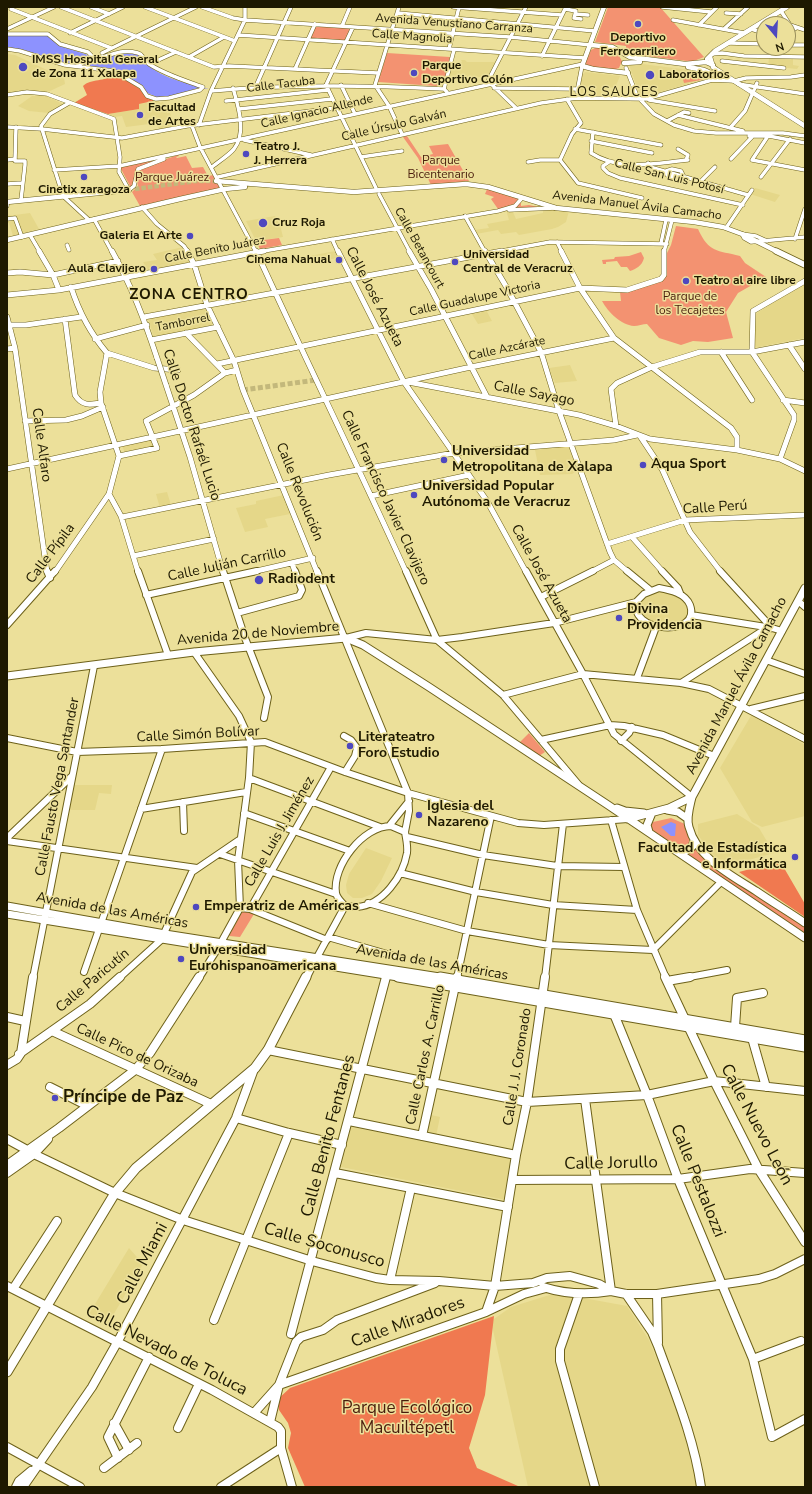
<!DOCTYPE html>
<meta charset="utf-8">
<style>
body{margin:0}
#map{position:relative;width:812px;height:1494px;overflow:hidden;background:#ece09a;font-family:"Nunito Sans",sans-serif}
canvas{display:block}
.frame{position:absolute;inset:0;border:8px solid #1e1900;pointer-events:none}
.north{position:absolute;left:756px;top:16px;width:40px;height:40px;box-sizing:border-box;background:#ece09a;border:1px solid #9a905c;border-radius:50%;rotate:162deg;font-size:11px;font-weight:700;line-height:16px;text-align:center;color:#1e1900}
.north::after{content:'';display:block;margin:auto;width:14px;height:18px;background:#4e48bf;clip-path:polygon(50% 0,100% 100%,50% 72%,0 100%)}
</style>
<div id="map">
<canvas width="812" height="1494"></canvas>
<div class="frame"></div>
<div class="north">N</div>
</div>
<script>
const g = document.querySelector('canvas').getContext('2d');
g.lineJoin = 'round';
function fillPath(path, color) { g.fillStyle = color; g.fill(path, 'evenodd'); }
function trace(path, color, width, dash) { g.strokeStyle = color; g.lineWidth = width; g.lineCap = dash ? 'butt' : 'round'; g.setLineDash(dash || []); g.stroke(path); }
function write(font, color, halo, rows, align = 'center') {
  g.font = font + ' "Nunito Sans",sans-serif'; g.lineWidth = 3; g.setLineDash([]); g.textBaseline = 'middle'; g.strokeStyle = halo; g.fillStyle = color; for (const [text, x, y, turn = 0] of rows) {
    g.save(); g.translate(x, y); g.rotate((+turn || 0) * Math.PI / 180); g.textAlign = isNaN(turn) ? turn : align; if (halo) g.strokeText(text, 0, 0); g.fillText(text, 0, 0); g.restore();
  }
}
fillPath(new Path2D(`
 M 7,54 L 15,55 L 64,78 L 65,84 L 50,91 L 7,94 Z
 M 769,58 L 793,58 L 793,65 L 799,66 L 797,69 L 768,66 Z
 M 461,60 L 465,60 L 467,62 L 495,62 L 488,76 L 448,81 L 452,64 L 462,62 Z
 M 634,63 L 706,72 L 712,76 L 712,77 L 642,97 L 640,96 L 629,65 Z
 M 585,72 L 620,76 L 615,88 L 606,87 L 603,96 L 579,94 L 579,85 L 583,74 Z
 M 32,96 L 46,96 L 63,104 L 62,105 L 49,113 L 29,111 L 18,106 Z
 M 159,101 L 160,103 L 163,102 L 167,113 L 170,113 L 176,127 L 159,130 L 157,123 L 126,127 L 122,116 L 115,117 L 108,114 L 139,109 L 139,104 Z
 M 755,188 L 780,195 L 775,202 L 750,194 Z
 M 543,209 L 569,211 L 566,222 L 558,227 L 552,229 L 519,235 L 516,232 L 501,234 L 498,230 L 476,234 L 474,230 L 489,228 L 487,224 L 509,220 L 506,210 L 512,210 L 516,219 L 543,213 Z
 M 30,213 L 39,229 L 13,236 L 9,223 L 7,223 L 7,216 Z
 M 275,216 L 280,225 L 283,237 L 256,241 L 246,221 Z
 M 183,247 L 191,263 L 148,271 L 143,262 L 157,260 L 153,254 Z
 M 335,251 L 338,258 L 309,263 L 305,257 Z
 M 805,282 L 805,338 L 753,348 L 754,315 Z
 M 205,308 L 213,326 L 154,338 L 148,318 Z
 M 485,308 L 492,321 L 478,324 L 470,311 Z
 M 570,365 L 577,381 L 555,383 L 549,368 Z
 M 153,438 L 156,447 L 125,454 L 122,445 Z
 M 570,445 L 579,470 L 572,474 L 540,475 L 535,450 Z
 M 167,492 L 171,505 L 160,508 L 156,494 Z
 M 284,495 L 290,514 L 265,519 L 268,527 L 245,532 L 236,508 L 256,504 L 256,501 Z
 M 653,590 L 673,591 L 688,602 L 689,616 L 684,622 L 675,626 L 655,625 L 640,614 L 639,600 Z
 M 752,714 L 805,745 L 805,816 L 762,827 L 752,822 L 720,768 Z
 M 72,785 L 112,785 L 111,794 L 99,793 L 95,810 L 68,810 Z
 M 737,814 L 759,828 L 774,853 L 727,866 L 711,853 L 698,835 L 698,824 Z
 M 366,848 L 392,858 L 381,881 L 372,894 L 362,898 L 353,898 L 347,893 L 346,885 L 349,874 Z
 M 431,1115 L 440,1117 L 436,1136 L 427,1135 Z
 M 351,1127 L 513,1158 L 506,1200 L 341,1167 Z
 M 129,1248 L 143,1264 L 108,1324 L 89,1314 Z
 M 556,1293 L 627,1306 L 649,1340 L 685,1429 L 697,1487 L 528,1487 L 491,1321 L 511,1307 Z`), '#e5d789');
fillPath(new Path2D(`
 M 608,7 L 660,7 L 704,57 L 694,61 L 687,61 L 630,54 L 626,51 L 626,46 L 595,42 Z
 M 315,24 L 353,27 L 345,43 L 308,40 Z
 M 597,47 L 607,47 L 616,51 L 622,61 L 619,68 L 613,70 L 586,66 L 585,64 L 591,50 Z
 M 387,53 L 450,57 L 444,83 L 436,86 L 378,82 Z
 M 681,72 L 701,73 L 707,77 L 701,80 L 684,83 Z
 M 407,136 L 421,157 L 433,154 L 429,146 L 448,144 L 469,181 L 431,185 L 418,158 L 403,137 Z
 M 178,155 L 179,156 L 176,157 L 177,158 L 186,156 L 192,168 L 203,167 L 208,176 L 214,175 L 221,188 L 140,206 L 132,192 L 138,186 L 137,182 L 138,170 L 143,167 Z
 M 170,156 L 139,168 L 134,185 L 131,188 L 120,167 Z
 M 488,187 L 522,198 L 517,205 L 521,203 L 521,206 L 529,205 L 547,209 L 498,209 L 491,199 L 494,197 L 485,194 Z
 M 676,226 L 698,229 C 709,253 717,250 740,256 L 745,263 L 766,277 L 738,293 L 726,312 L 733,338 L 708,342 L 693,341 L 681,345 L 659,338 L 647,324 C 643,324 638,326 634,326 C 621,325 608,312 602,301 L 621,301 L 620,292 L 665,277 L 667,272 L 667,253 L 671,245 Z
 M 279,238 L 282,245 L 260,249 L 256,241 Z
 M 641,252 L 644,258 C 642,266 636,269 630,271 L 627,267 L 621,267 L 617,261 L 606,262 L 606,264 L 603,264 L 602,260 L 614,259 L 615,257 L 629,256 Z
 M 529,733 L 545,752 L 539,756 L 519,743 Z
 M 671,818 L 685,824 L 690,842 L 687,847 L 680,849 L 651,831 L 649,827 L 653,822 Z
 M 695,846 L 718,869 L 805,927 L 805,935 L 685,855 Z
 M 242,911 L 254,914 L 240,937 L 229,936 Z`), '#f39271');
fillPath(new Path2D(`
 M 115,73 L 140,89 L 145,96 L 153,99 L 153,101 L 139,104 L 139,109 L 108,114 L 74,103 L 87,95 L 83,86 C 91,78 105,83 115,73 Z
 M 780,861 L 805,904 L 805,917 L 739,872 Z
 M 494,1316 L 485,1395 L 469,1448 L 477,1468 L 518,1486 L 525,1487 L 305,1487 L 288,1448 L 291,1433 L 288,1423 L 279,1410 L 278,1399 L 290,1388 Z`), '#f07950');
fillPath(new Path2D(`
 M 46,35 L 54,40 L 58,45 L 91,56 L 76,64 L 67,64 L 24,50 L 7,47 L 7,36 Z
 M 121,52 L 140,54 C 149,76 189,84 209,89 L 198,88 L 175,96 L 157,97 L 147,93 L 143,86 L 114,69 L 83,65 L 93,59 L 99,60 L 98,59 Z
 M 671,822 L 676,824 L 675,836 L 671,836 L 661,827 Z`), '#8d92fe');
trace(new Path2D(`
 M 243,390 L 316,380`), '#c3b87b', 5, [5, 2.5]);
trace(new Path2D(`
 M 135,189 L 196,181 L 216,181`), '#c3b87b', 4.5, [4.5, 2]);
const minorFar3 = new Path2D(`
 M 61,7 L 214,67 L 229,66 L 378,73
 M 91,7 L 109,14
 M 145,7 L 235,41
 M 202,7 L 233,18 L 245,20 L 510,37 L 591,45
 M 399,7 L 375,85 L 389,106 L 402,134
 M 453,7 L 562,15
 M 662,7 L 711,12
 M 11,9 L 111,48
 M 565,9 L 576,11 L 574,18 L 581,19
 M 781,11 L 790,25 L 805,30
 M 398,13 L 595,31
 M 726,13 L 741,14
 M 575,14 L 588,15
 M 673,20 L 744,33
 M 699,25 L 717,7
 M 342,26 L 350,7
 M 353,27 L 326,85 L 376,188
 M 7,29 L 54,7
 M 724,29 L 748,7
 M 751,29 L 764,33
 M 70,33 L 123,7
 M 788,33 L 796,28
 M 7,34 L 48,34 L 60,44 L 88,52 L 93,57
 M 238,35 L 585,58
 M 729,43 L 764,44
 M 788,45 L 805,45
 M 7,49 L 20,51 L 65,65 L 114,71 L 141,87 L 147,96 L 156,99 L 169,98 L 200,90 L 203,87 C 184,80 166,75 149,64 C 144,61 143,54 138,53 C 118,48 110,58 92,58
 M 449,49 L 459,7
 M 102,53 L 196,7
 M 712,54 L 722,53 L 744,56 L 805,57
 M 542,56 L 566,7
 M 189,57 L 224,37
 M 722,61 L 784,68
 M 154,62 L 176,52
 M 77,66 L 94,57
 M 626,68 L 637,96 L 654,114 L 674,125 L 694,131 L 716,133 L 783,133 L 805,136
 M 295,69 L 315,24
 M 738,84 L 805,94
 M 341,85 L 355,114
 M 256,86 L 291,7
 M 494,88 L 577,89
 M 211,91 C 289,84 366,85 444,89
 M 447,92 L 444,89 L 454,50
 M 577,92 L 582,66
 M 7,95 L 27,92 L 47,94 L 114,119 L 120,157 L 119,172 L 129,190
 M 567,99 L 581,123 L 572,134 L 560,160 L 578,183 L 642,198
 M 649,100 L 715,111
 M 226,101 L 328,90
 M 69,103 L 50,114 L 41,126 L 63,196 L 89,220
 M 516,108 L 488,81 L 526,7
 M 239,109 L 332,99
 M 678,115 L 743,131
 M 667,121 L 684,112 L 689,113
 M 199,125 L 211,91 L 245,20 L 245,7
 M 192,126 L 200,147 L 256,252
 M 7,127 L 42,129 L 122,138 L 187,126 L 336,108
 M 16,127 L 15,161 L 25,161 L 25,165 L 21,200
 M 730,128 L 745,111 L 757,83
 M 575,129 L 661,145
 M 593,132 L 591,153 C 620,172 655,163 688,160
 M 749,136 L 768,136
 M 768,136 L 752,160 L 805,170
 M 769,136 L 805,143
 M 244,140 L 311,155
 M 591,141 L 652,153
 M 678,149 L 688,155 L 686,160
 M 361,157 L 402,151
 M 731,159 L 752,137
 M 7,160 L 15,159
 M 528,162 L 540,160 L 560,160
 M 609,162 L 603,166 L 603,168 L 608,173 L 620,178 L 743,205
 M 648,163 L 650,167 L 748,195
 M 212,167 C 219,161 228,156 234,149 C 247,132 238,106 233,88
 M 672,169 L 681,171 L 683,175 L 675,178 L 667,175 L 666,171 Z
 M 54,170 L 119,166 L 583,64
 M 218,177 L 541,103 L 577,98 L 646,99 L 712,80 L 734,81 L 746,78 L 791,77 L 805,75
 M 761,177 L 790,139
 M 701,181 L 715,167
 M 7,184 L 22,183
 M 129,190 L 134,186 L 138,169 L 164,159
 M 379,194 L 410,252
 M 7,204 L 7,206
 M 142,207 L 157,224 L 184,246 L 188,252
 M 509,210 L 556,208
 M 465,216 L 485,252
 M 7,219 L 15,218 L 22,237
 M 94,219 L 112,252
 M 726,228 L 752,190
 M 742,234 L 744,238 L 751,242 L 805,237
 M 742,234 L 756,236 L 767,241
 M 30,235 L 40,252
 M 332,239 L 338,252
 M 795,239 L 805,209
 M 557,242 L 562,252
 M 661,243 L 666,220
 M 67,245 L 69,250
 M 258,252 L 498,211 L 515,206 L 522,198
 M 496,252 L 550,242 L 667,244
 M 664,252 L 672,220`);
const minorFar2 = new Path2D(`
 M 39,251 L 53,275 L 59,290
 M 112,251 C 132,287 144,319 157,358
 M 187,251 L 194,264 L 207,305 L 234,361 L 243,390 L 317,572
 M 256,251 C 305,358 357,464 406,572
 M 338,251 L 404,382 L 487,501 L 526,572
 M 409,251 L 431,289 L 487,397
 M 485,251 L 507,288 L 541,352 L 559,411 L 610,552 L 614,560 L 628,572
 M 561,251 L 580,288 L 614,338 L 731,428 L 737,437 L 737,450
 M 7,273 L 20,272 L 53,275 L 118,261
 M 7,295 L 59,290 L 264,251
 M 7,317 L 15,348 L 47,572
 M 144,317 L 502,251
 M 65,319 L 75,395 C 82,406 89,405 101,403
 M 9,325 L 26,325 L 81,317
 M 186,333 L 225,373
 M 95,339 L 147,325
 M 151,340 L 218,327
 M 789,345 L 805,369
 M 7,349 L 15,348
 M 721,352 L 752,400
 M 107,353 L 154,368 L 178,370
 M 217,364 L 580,288 L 627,290 L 661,279 L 664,275 L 664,251
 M 408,382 L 579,415 L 616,426 L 650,439 L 737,450 L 780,459 L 805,471
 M 166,385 L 190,457 L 223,572
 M 783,400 L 805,403
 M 25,421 L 66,420 L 82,416 L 103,407
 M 616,426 L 611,389 L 617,383 L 652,367 L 700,352 L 752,352 L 805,342
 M 640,436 L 662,469 L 690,532 L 721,572
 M 119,456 L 157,448 L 146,421 L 194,395 L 225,373 L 237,370
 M 780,459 L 794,420 L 794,415 L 752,352 L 753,311 L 805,281
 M 7,469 L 471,367 L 614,338
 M 109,494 L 121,516 L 138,572
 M 371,496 L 469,475
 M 122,517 L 329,475 L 454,453 L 614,440 L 637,435
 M 632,537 L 663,572
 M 607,544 L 685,520 L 805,515
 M 133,556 L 214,539
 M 292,563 L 295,572
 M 55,572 L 109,494 L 119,456 L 101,403 L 100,392 L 107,353 C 90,333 79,312 71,287
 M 252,572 L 313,558
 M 591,572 L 614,560`);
const minorFar1 = new Path2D(`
 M 47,571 L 50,578
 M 138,571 L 168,655
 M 223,571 L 245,638 L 268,697 L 264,718
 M 317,571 L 408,793 L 409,811 L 405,832
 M 406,571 L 437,640 L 503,695 L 578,784
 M 526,571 L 583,674 L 614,734 L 692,797
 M 627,571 L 650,590
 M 662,571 L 678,588 L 680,593
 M 720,571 L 772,628
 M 659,588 C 670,590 685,593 690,605 C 702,638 627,633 637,601 L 644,594 Z
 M 146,595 L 257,571
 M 541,597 L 593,571
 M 798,601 L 805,607
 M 237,613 L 299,596 L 302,590 L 295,571
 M 691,615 L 772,628 L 782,631
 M 7,625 L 55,571
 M 346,638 L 366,633 L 437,640 L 462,637 L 554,623 L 636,602
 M 194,652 L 239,716 L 251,742 L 249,778 L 238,860 L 240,908
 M 766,660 L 805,674
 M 637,678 L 656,627
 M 681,683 L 762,631 L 772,628
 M 503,695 L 583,674 L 681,683 L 709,689 L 805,739
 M 751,709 L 805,696
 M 344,736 L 351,740 L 357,748 L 355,756 L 345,772
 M 7,738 L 77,752 L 162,749 L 265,742 L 345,772 L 408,793 L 518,823 L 544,825 L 628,819
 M 541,740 L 610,725 L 624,726 L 663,735 L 714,756
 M 621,741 L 629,733 L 632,727
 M 249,778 L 380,827
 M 183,802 L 184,831
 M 141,809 L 246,792
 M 244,813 L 350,851
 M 611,820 L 637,910 L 666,978
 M 389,826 L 409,801
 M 391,826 L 405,832 C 406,839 408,846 407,853 C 403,876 383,905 357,907 C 353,907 349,906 345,906 C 342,902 337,899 336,893 C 332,866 363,826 391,826 Z
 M 407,837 L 483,855 L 557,866 L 624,867
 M 7,838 L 72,776
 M 7,841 L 197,868
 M 220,854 L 336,894
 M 400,873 L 476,892 L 553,905 L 637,910
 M 368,903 L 467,931 L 549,945 L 653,950 L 721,882
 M 240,908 L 250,909 L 327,940
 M 250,909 L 331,767
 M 328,937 L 394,956
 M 315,961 L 345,906
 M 84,972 L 162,749
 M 33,978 L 94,666
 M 119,978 L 161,940 L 192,872 L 239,840
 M 199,978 L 218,948 L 240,908
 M 386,978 L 388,971
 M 457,978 L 491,816
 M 545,978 L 563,824
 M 684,978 L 727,970`);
const minor = new Path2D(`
 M 665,977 L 714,1081 L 759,1170 L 805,1242
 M 667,981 L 690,977
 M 614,1014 L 647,1095 L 678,1179 L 753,1359 L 772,1437 L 805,1419
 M 7,1017 L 25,1021
 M 735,1027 L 737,998 L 763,993
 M 52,1031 L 211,1104
 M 752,1038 L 766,1087
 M 268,1050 L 527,1102 L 647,1095 L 714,1081 L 805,1091
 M 19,1054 L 90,1004 L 120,977
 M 7,1065 L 17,1059 L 21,1053 L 33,977
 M 50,1087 L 88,1106
 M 585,1099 L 611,1291
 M 236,1118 L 289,1133 L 342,1145
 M 349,1121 L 516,1155
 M 422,1136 L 457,977
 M 7,1139 L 38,1156 L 115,1193 L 183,1220 L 312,1261 L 376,1278 L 390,1280 L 439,1281 L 495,1286 L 533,1283 L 547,1278 L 570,1276 L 599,1284 L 611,1291 L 626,1294 L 657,1294 L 759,1279 L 775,1274 L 805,1259
 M 7,1165 L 59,1128 L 135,1070 L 150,1053 L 199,977
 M 7,1173 L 34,1154 L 48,1139
 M 335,1173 L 508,1207
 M 512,1180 L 678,1179 L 750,1169 L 805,1173
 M 390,1280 L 411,1188
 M 7,1286 L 212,1390 L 278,1427 L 281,1431 L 281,1448 L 292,1487
 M 543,1287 C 565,1294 588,1295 611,1291
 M 13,1289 L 57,1221
 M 579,1294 L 560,1349 L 560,1361 L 595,1487
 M 626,1294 L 652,1332 L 658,1346 C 675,1393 694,1438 701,1487
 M 657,1294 L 658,1343
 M 486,1312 L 495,1286 L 516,1155 L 527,1102 L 545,977
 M 214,1320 L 289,1133
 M 291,1334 L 386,977
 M 753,1359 L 801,1341
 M 254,1413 L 279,1385 L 486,1312 L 524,1294 L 546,1288
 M 270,1422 L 279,1385 L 296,1342 L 301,1337 L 323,1330 L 337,1320 L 435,1283
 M 114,1423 L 129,1450
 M 178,1428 L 199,1384
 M 7,1447 L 80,1487
 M 118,1458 L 108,1437 L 149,1357
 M 104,1468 L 137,1443
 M 16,1487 L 19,1481 L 31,1471
 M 23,1487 L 92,1387 L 118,1341 L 236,1118 L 254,1069
 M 221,1487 L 281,1448`);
const majorFar3 = new Path2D(`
 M 604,7 L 582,66 L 593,69 L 628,73
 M 591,45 L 612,47 L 630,57 L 685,64 L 706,62 L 713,65
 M 710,57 L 713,67 L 717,70 L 805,126
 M 707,59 L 715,51 L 787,7
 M 624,63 L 640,62
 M 688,67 L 704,70 L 720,77
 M 216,181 L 354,192 L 466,184 L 488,187 L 556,208 L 694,222 L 723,227 L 742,234 L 778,252
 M 7,202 L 129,190
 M 7,240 L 180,199 L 225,189 L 245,187`);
const majorFar2 = new Path2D(`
 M 776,251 L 805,265`);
const majorFar1 = new Path2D(`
 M 805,588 L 692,797 C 690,806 686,818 689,827 C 697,858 731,875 756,891 C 772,902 789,912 805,923
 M 7,676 L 194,652 L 346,638 L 363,645 L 429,687 L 608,805 L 805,938
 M 617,808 L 625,811 L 644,813
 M 667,810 L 678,812 L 688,819
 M 628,819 L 669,808 L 692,797
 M 649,832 L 647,825 L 652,813
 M 681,854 L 692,847 L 694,841
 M 7,906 L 165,934 L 446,978
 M 7,914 L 404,978
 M 306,978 L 313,964`);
const major = new Path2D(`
 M 398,977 L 805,1047
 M 440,977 L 805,1040
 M 7,1372 L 115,1193 L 136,1168 L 255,1068 L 268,1050 L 306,977`);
trace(minorFar3, '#6d611a', 4.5);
trace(minorFar2, '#6d611a', 6);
trace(minorFar1, '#6d611a', 8);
trace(minor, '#6d611a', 10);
trace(majorFar3, '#6d611a', 5.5);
trace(majorFar2, '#6d611a', 7);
trace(majorFar1, '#6d611a', 9);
trace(major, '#6d611a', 11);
trace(minorFar3, '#fff', 3.5);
trace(minorFar2, '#fff', 5);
trace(minorFar1, '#fff', 6);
trace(minor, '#fff', 8);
trace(majorFar3, '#fff', 4.5);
trace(majorFar2, '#fff', 5.5);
trace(majorFar1, '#fff', 7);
trace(major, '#fff', 9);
const minorBridge = new Path2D(`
 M 157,358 L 166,385`);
trace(minorBridge, '#6d611a', 6, []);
trace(minorBridge, '#fff', 5);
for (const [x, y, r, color] of [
 [638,24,4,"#4e48bf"],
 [23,67,5,"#4e48bf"],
 [414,73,4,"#4e48bf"],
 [650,75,5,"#4e48bf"],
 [140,115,4,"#4e48bf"],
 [246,154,4,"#4e48bf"],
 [84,177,4,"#4e48bf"],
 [263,223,5,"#4e48bf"],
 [190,236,4,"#4e48bf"],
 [339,260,4,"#4e48bf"],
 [455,262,4,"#4e48bf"],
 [154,269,4,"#4e48bf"],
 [686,281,4,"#4e48bf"],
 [444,460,4,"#4e48bf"],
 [643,465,4,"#4e48bf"],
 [414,495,4,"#4e48bf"],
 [259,580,5,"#4e48bf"],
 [619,618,4,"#4e48bf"],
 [350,746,4,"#4e48bf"],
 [419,815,4,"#4e48bf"],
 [795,857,4,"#4e48bf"],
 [196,907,4,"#4e48bf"],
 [181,959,4,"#4e48bf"],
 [55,1098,4,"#4e48bf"]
]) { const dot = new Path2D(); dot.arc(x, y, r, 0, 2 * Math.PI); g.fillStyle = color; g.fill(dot); trace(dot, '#ece09a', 1.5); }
write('12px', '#1e1900', '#ece09a', [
 ["Avenida Venustiano Carranza",454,24,4],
 ["Calle Magnolia",412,37,4],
 ["Calle Tacuba",281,85,-7],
 ["Calle Ignacio Allende",317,112,-13],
 ["Calle Úrsulo Galván",394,126,-13],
 ["Calle San Luis Potosí",669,177,14],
 ["Avenida Manuel Ávila Camacho",637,206,7],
 ["Calle Betancourt",419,248,61],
 ["Calle Benito Juárez",215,250,-11],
 ["Calle Guadalupe Victoria",475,299,-12],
 ["Tamborrel",183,323,-11],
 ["Calle Azcárate",507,349,-12]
]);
write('bold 12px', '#1e1900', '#ece09a', [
 ["Deportivo",638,38,"center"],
 ["Ferrocarrilero",638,52,"center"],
 ["IMSS Hospital General",32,60],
 ["de Zona 11 Xalapa",32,74],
 ["Parque",422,66],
 ["Deportivo Colón",422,80],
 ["Laboratorios",659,75],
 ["Facultad",148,108],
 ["de Artes",148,122],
 ["Teatro J.",254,147],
 ["J. Herrera",254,161],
 ["Cinetix zaragoza",84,190,"center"],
 ["Cruz Roja",272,223],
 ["Galeria El Arte",182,236,"right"],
 ["Universidad",463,255],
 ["Central de Veracruz",463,269],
 ["Cinema Nahual",331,260,"right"],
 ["Aula Clavijero",146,269,"right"],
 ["Teatro al aire libre",694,281]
], 'left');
write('12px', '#491c0c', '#ece09a', [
 ["Parque",441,161],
 ["Bicentenario",441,175],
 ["Parque Juárez",172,178],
 ["Parque de",690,297],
 ["los Tecajetes",690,311]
]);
g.letterSpacing = '1px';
write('13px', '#1e1900', '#ece09a', [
 ["LOS SAUCES",614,93]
]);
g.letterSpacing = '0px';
write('14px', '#1e1900', '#ece09a', [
 ["Calle José Azueta",374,297,63],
 ["Calle Sayago",534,394,11],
 ["Calle Doctor Rafaél Lucio",191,425,72],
 ["Calle Alfaro",41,445,82],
 ["Calle Revolución",299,492,68],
 ["Calle Francisco Javier Clavijero",385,498,65],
 ["Calle Perú",715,508,-4],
 ["Calle Pípila",51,554,-53],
 ["Calle Julián Carrillo",227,565,-12],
 ["Calle José Azueta",541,574,61],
 ["Avenida 20 de Noviembre",258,634,-5],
 ["Avenida Manuel Ávila Camacho",737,686,-62],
 ["Calle Simón Bolívar",198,735,-3],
 ["Calle Fausto Vega Santander",58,787,-79],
 ["Calle Luis J. Jiménez",280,832,-60],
 ["Avenida de las Américas",112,911,10],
 ["Avenida de las Américas",432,963,10],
 ["Calle Paricutín",93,981,-40],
 ["Calle Carlos A. Carrillo",426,1055,-78],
 ["Calle Pico de Orizaba",137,1056,25],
 ["Calle J. J. Coronado",518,1067,-81]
]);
write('bold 14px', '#1e1900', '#ece09a', [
 ["Universidad",452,452],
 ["Metropolitana de Xalapa",452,468],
 ["Aqua Sport",651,465],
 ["Universidad Popular",422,487],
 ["Autónoma de Veracruz",422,503],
 ["Radiodent",268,580],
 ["Divina",627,610],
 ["Providencia",627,626],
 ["Literateatro",358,738],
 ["Foro Estudio",358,754],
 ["Iglesia del",427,807],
 ["Nazareno",427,823],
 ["Facultad de Estadística",787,849,"right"],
 ["e Informática",787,865,"right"],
 ["Emperatriz de Américas",204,907],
 ["Universidad",189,951],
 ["Eurohispanoamericana",189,967]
], 'left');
g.letterSpacing = '1px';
write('bold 15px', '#1e1900', '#ece09a', [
 ["ZONA CENTRO",189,295]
]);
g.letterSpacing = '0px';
write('bold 17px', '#1e1900', '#ece09a', [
 ["Príncipe de Paz",63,1098]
], 'left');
write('17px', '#1e1900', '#ece09a', [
 ["Calle Nuevo León",756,1125,62],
 ["Calle Benito Fentanes",329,1136,-75],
 ["Calle Jorullo",611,1164,-1],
 ["Calle Pestalozzi",697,1181,68],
 ["Calle Soconusco",324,1246,16],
 ["Calle Miami",143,1264,-62],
 ["Calle Miradores",408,1323,-20],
 ["Calle Nevado de Toluca",166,1351,27]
]);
write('17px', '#491c0c', '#ece09a', [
 ["Parque Ecológico",407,1409],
 ["Macuiltépetl",407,1429]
]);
</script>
